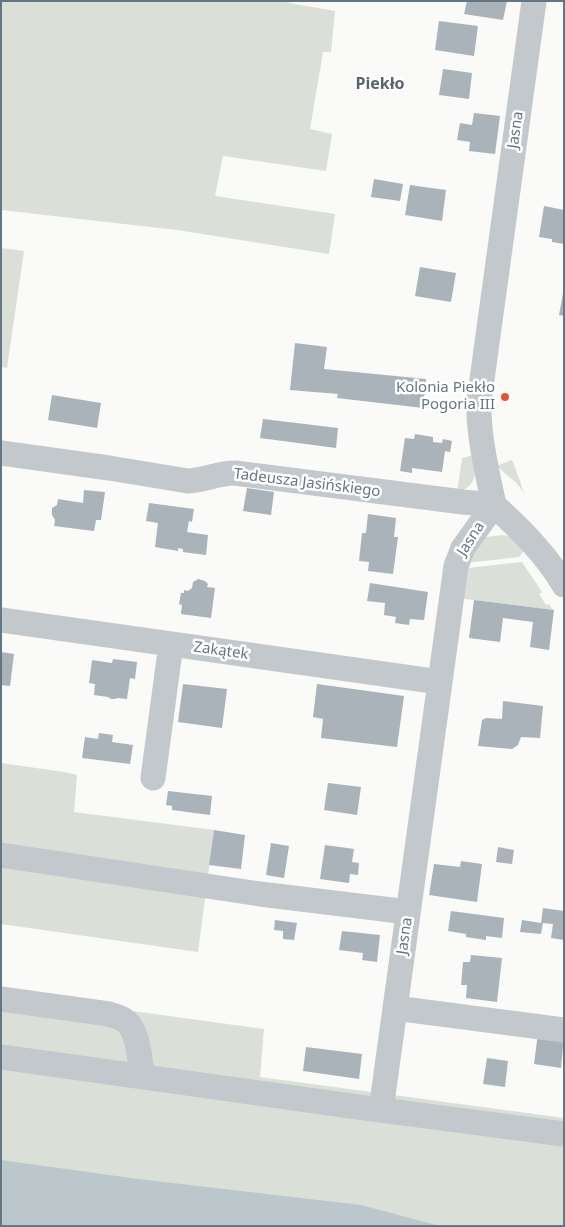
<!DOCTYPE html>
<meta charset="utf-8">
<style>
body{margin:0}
#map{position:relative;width:565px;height:1227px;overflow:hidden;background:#fafaf8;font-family:"Noto Sans",sans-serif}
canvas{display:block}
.frame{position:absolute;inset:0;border:2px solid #657683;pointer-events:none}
</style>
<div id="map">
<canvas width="565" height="1227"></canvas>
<div class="frame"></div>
</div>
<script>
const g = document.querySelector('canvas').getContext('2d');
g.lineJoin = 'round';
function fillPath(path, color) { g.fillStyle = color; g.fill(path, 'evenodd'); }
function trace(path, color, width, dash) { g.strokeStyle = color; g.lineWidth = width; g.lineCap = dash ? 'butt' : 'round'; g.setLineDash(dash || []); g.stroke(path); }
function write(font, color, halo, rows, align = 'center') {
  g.font = font + ' "Noto Sans",sans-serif'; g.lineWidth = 5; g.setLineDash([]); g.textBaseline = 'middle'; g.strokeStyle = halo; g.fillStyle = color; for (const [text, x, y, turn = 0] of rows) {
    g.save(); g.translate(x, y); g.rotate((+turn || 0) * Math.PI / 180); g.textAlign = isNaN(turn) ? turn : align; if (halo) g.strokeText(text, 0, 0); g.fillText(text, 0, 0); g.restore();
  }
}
fillPath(new Path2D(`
 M 1,1 L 288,1 L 289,3 L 335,11 L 331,52 L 323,52 L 310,129 L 332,134 L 326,171 L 223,156 L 215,196 L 335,214 L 329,254 L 177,230 L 1,210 Z
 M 1,248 L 24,251 L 7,368 L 1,367 Z
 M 470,456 L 475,456 C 477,474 476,486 457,493 L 462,458 Z
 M 512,460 L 520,481 L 525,497 C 520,481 507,478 498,466 L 501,464 Z
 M 502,535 L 509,536 L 526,549 L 519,557 L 466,563 L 486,537 Z
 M 522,562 L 542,592 L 539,594 L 546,605 L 549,604 L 553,610 L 474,600 L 464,599 L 463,597 L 468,568 Z
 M 1,763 L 64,772 L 77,775 L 74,812 L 214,830 L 198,952 L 1,924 Z
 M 1,993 L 264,1029 L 260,1077 L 564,1118 L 564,1226 L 1,1226 Z`), '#dadfd7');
fillPath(new Path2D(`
 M 1,1160 L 138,1179 L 361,1205 L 440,1226 L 1,1226 Z`), '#bbc7cb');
fillPath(new Path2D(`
 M 467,1 L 507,1 L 503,20 L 464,14 Z
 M 439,21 L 478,26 L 474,56 L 435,50 Z
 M 443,69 L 472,73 L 469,99 L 439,95 Z
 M 474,113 L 500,116 L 495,154 L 469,151 L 470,142 L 457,140 L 460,123 L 472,125 Z
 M 374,179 L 403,184 L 400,201 L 371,197 Z
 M 410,185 L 446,190 L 442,221 L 405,215 Z
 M 544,206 L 564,210 L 564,244 L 552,242 L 552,239 L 539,237 Z
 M 420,267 L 456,273 L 451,302 L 415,296 Z
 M 563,293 L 564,293 L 564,316 L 559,315 Z
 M 295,343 L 327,347 L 324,369 L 426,379 L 423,408 L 337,398 L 338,394 L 290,390 Z
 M 52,395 L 101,403 L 97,428 L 48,420 Z
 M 263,419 L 338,428 L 336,448 L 260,438 Z
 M 415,434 L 433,437 L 433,442 L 442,443 L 443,439 L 452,441 L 450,452 L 445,451 L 442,472 L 412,468 L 412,473 L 400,471 L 405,438 L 414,439 Z
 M 247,488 L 274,492 L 271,515 L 243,511 Z
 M 84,490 L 105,492 L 101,520 L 96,520 L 94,531 L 54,526 L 55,520 L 52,515 L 52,508 L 57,505 L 58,499 L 83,503 Z
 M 149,503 L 194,509 L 192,522 L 189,521 L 187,532 L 208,535 L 206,555 L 183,552 L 183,549 L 178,548 L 178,551 L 155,547 L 158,523 L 146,521 Z
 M 368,514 L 396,518 L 394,537 L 398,537 L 393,574 L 368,571 L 369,562 L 359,561 L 362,533 L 366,533 Z
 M 198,579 L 205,581 L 208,584 L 207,587 L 215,588 L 211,618 L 181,614 L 182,605 L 179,604 L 181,593 L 184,593 L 184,590 L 188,591 L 192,588 L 193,582 Z
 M 370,583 L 428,592 L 424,620 L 410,619 L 409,625 L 395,623 L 396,617 L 384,615 L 385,603 L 367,601 Z
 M 474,600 L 554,610 L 549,650 L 530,647 L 533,622 L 503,618 L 500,642 L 469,638 Z
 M 1,652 L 14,654 L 10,686 L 1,685 Z
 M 113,659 L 137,662 L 135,679 L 130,678 L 127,699 L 118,698 L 115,699 L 111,699 L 108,697 L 94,695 L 95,684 L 89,683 L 92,660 L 112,663 Z
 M 183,684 L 227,689 L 222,728 L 178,722 Z
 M 317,684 L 404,696 L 397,747 L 321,738 L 323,719 L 313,717 Z
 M 503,701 L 543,706 L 540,738 L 521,737 L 518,745 L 512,749 L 478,746 L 482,720 L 486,718 L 502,719 Z
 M 99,733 L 113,735 L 112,742 L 133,745 L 130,764 L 82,758 L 85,737 L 98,739 Z
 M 328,783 L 361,787 L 357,815 L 324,810 Z
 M 168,791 L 212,796 L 210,815 L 172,810 L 172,806 L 166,805 Z
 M 214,830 L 245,835 L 241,869 L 209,865 Z
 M 271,843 L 289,846 L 284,878 L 266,875 Z
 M 325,845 L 354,849 L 352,862 L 359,863 L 358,875 L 350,874 L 349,883 L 320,879 Z
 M 498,847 L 514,850 L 512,864 L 496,862 Z
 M 461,861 L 482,864 L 477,902 L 429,895 L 434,864 L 460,867 Z
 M 543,908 L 564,911 L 564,940 L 551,938 L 553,924 L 543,923 L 541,934 L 520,932 L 522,920 L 541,923 Z
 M 451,911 L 504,918 L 502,938 L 486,936 L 486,940 L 466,937 L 466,934 L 448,931 Z
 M 275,920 L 297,923 L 294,940 L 283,939 L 283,931 L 274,930 Z
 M 342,931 L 380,935 L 377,962 L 362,960 L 363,953 L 339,950 Z
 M 471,955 L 502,958 L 497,1002 L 466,998 L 467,985 L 461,985 L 463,962 L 470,962 Z
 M 538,1033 L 564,1037 L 561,1068 L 534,1064 Z
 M 306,1047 L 362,1054 L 359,1079 L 303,1071 Z
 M 487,1058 L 508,1061 L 505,1087 L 483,1084 Z`), '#aab3b9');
trace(new Path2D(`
 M 1,453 L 109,468 L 188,481 C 204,480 219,473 235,473 L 463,502 L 494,505
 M 494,505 C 521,530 545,553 564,585
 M 1,620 L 440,682
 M 153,778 L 171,644
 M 1,855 L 260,894 L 408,912
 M 1,999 L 109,1014 C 114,1016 120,1017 124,1020 C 139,1029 140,1061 142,1076
 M 395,1008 L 564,1030
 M 1,1057 L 358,1107 L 564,1134
 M 381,1110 L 456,566 L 463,548 L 494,505 C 487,471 478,436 479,401 L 534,1`), '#c3c8cc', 25);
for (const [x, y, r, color] of [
 [505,397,5,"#e4572e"]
]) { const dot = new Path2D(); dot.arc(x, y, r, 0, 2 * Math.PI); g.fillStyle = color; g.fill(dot); trace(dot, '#fff', 2); }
write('15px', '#657683', '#fff', [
 ["Jasna",516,130,-82],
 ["Tadeusza Jasińskiego",307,483,7],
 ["Jasna",471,539,-57],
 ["Zakątek",221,651,8],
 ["Jasna",405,936,-82]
]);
write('15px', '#657683', '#fff', [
 ["Kolonia Piekło",495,388],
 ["Pogoria III",495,405]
], 'right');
write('bold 16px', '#57646e', '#fff', [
 ["Piekło",380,84]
]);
</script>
